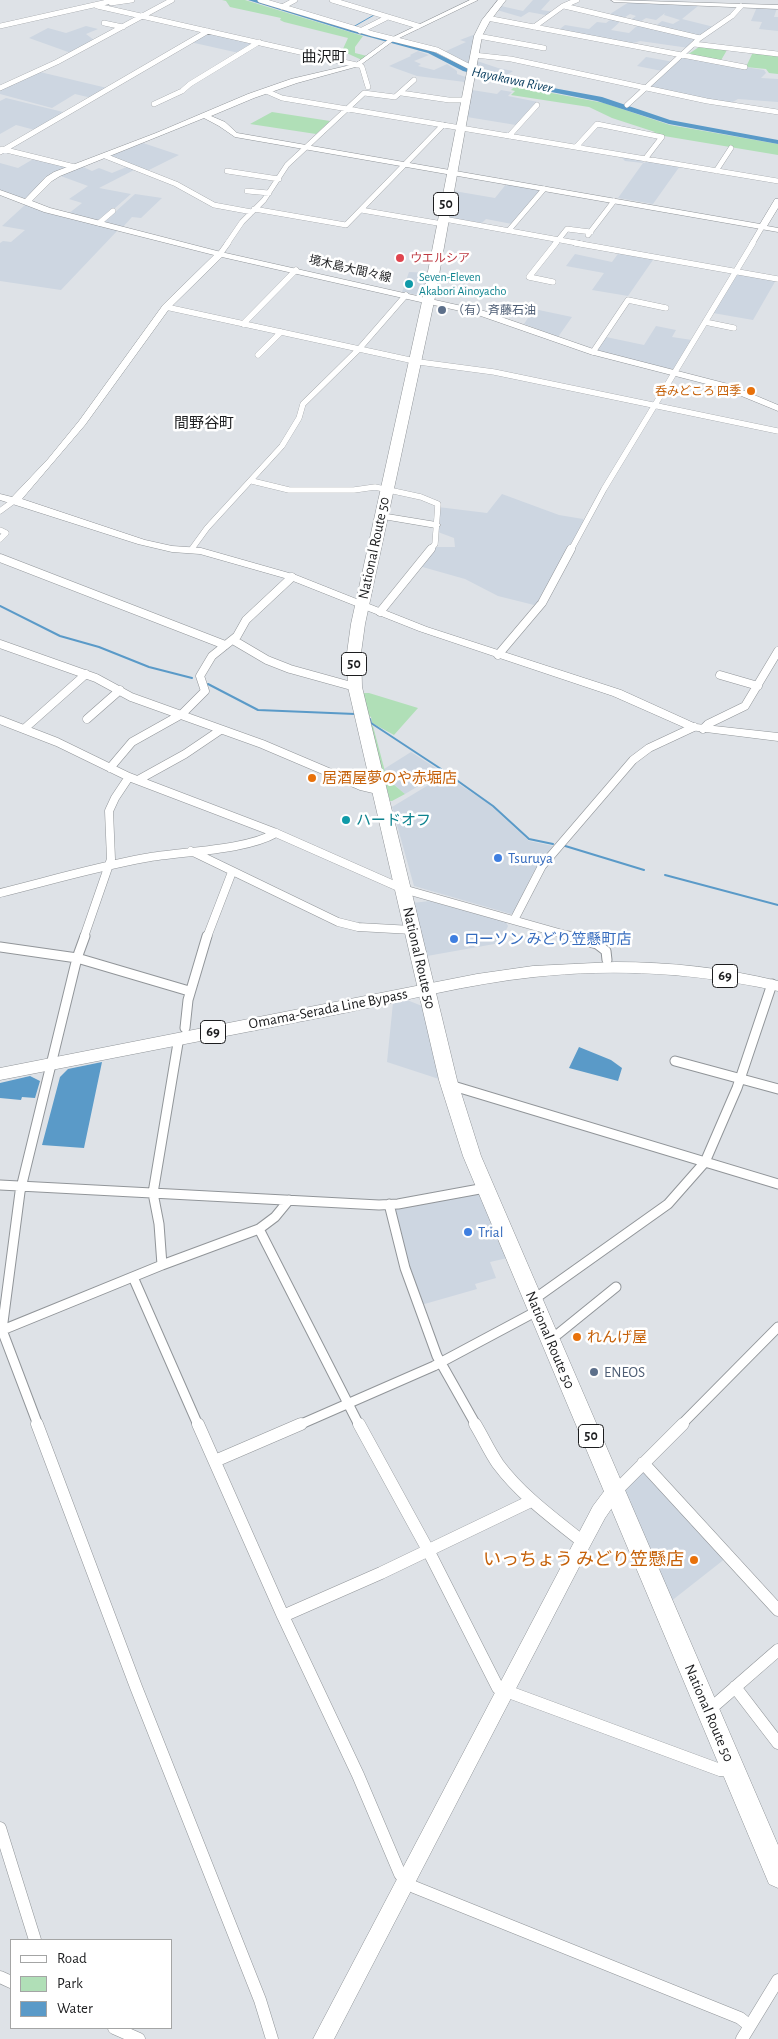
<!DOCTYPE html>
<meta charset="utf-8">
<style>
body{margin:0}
#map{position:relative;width:778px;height:2039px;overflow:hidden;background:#dee2e7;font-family:"Alegreya Sans",sans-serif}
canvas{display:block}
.legend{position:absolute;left:10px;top:1939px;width:162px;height:90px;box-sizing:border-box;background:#fff;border:1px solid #a4a5a5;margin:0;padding:6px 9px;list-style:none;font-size:15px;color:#1c1d1f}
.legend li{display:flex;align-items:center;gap:10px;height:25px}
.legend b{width:25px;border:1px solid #a4a5a5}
</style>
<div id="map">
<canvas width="778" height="2039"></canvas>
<ul class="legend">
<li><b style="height:6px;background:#fff"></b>Road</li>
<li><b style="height:14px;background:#b0dfb7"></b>Park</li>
<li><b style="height:14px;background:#5a9ac8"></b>Water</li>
</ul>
</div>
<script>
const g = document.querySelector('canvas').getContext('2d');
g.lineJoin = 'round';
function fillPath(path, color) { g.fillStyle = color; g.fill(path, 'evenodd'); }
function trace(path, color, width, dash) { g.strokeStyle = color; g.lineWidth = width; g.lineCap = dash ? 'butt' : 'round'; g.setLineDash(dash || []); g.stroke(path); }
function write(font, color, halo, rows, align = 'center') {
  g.font = font + ' "Alegreya Sans","Noto Sans JP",sans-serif'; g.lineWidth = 5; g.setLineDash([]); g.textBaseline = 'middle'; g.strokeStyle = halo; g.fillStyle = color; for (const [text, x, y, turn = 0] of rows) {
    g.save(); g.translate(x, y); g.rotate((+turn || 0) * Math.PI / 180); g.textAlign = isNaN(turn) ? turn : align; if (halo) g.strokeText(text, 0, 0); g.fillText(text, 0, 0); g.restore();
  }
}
fillPath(new Path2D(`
 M 533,0 L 550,0 L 541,10 L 555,12 L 551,16 L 529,12 L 521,17 L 497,10 L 501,6 L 523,11 Z
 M 629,2 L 698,6 L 682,19 L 714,27 L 701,37 L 654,27 L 662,21 L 673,24 L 680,20 L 664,15 L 665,13 L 656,20 L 646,18 L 638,23 L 629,21 L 636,16 L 630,14 L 622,19 L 607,16 Z
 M 757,7 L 777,8 L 774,17 L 778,17 L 778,31 L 759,29 L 762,22 L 751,21 Z
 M 613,18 L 622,20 L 611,30 L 629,33 L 639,24 L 697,38 L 689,48 L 640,41 L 627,45 L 557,31 L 565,25 L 589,29 L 597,22 L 606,23 Z
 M 86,26 L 98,29 L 86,34 L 94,40 L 71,53 L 29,38 L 48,28 L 66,33 Z
 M 208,32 L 256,43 L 239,53 L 190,42 Z
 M 473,35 L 476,35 L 470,65 L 444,52 L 466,42 L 460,40 Z
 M 418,51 L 429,55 L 414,61 L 421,64 L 418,66 L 434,70 L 447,64 L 457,71 L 457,74 L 466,77 L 465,82 L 417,76 L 389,66 L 411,56 L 410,55 Z
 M 646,57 L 674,62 L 662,71 L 637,66 Z
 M 683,57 L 764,70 L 766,73 L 761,78 L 778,79 L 778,102 L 738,99 L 729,104 L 651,88 L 650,86 Z
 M 477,61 L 498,68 L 513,71 L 505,76 L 476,68 Z
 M 40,72 L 107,88 L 92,98 L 75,94 L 52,108 L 0,94 L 0,90 L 9,86 Z
 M 472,90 L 497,94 L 501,90 L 512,92 L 508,96 L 538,102 L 516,125 L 467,117 Z
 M 6,98 L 63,112 L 63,115 L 35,130 L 16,125 L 0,134 L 0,101 Z
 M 143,143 L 179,155 L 147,171 L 108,156 Z
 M 620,156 L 644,160 L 642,162 L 644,163 L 648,161 L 680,166 L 653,204 L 618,198 L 643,163 L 625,161 Z
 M 35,158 L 70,168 L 50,176 L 27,200 L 0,190 L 0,163 L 18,168 Z
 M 81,166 L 92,171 L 99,168 L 112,173 L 129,166 L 136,169 L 99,188 L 131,194 L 99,222 L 68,214 L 82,203 L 69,199 L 88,186 L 58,175 Z
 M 507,183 L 541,189 L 512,224 L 486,219 L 482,223 L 449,218 L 454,191 L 495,198 Z
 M 135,194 L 162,198 L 141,218 L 132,217 L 122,228 L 103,223 Z
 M 26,204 L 57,214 L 118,230 L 61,290 L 0,281 L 0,243 L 3,241 L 11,242 L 25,230 L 2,226 Z
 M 620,251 L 655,257 L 628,296 L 592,290 L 604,273 L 566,266 L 575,254 L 612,262 Z
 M 409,272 L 430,273 L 423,296 L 402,292 Z
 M 738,273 L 776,280 L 753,320 L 713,313 Z
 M 534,309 L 572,317 L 558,337 L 524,324 Z
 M 656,326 L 676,330 L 672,337 L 692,340 L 674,370 L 596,351 L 606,337 L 644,345 Z
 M 502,494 L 559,515 L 583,519 L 584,522 L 555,571 L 538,606 L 498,596 L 465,579 L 419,566 L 436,547 L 455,547 L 454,538 L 438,532 L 438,507 L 487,513 Z
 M 411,752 L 442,772 L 405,794 L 387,779 L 384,769 Z
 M 445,775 L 488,803 L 529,841 L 553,846 L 533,873 L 514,913 L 511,914 L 414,886 L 392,807 Z
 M 430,901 L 506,922 L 508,926 L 500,943 L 427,956 L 413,903 Z
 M 407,1000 L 422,1006 L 439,1079 L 387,1062 L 393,1003 Z
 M 479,1193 L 507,1258 L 490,1262 L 496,1278 L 475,1284 L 477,1289 L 421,1305 L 393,1211 L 396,1208 Z
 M 642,1471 L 726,1558 L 670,1602 L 623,1492 Z`), '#cdd6e1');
fillPath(new Path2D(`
 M 222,0 L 245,0 L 363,36 L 355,47 L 355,53 L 367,56 L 362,60 L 342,51 L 348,38 L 284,22 L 280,20 L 281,18 L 230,7 L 226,1 Z
 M 699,47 L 727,50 L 720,62 L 687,55 Z
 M 753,52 L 778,55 L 778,74 L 769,73 L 766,69 L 746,67 Z
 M 515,86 L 604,103 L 670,125 L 778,144 L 778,155 L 652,134 L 655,132 L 612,118 L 589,107 L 511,95 L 515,91 L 511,90 Z
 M 272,112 L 330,121 L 316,134 L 250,124 Z
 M 363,693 L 369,693 L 418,708 L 394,735 L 372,723 L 371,717 L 368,715 Z
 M 370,724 L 373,726 L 387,779 L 405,794 L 392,801 L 390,801 Z`), '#b0dfb7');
fillPath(new Path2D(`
 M 579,1047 L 611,1060 L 622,1068 L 618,1081 L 569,1068 Z
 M 102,1062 L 84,1148 L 42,1145 L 60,1077 L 68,1069 Z
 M 30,1076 L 40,1081 L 35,1098 L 22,1097 L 21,1100 L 0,1098 L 0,1083 Z`), '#5a9ac8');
trace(new Path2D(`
 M 353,27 L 374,15`), '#5a9ac8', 1);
trace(new Path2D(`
 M 0,606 L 60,636 L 99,647 L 149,667 L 192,678
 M 208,684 L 258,710 L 355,714
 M 370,719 L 371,723 L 441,769
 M 448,774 L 493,806 L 529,839 L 553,844
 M 562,845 L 644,870
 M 665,875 L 778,905`), '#5a9ac8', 2);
fillPath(new Path2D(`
 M 248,0 L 258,0 L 432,51 L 467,68 L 526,83 L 602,97 L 670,120 L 778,140 L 778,144 L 669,124 L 597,101 L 526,87 L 463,71 L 428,53 L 351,32 Z`), '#5a9ac8');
const streetFar4 = new Path2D(`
 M 260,0 L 373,34 L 437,50 L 472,68
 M 332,0 L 418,26
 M 111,3 L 132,0
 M 97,6 L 357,65
 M 564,6 L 700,38
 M 282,7 L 295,0
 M 487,18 L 745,67
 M 104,23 L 123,27
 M 0,26 L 116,0
 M 534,27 L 563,6 L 577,0
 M 360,31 L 386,18
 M 478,36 L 544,48
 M 694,44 L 778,54
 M 474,55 L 511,59 L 707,101 L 778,112
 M 359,64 L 362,67 L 368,87
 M 0,88 L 57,62 L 172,0
 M 266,91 L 282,98 L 778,181
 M 401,93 L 449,100 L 466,100
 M 154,104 L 182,91 L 190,84 L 259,42
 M 627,105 L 700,38 L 732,16 L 741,6
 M 509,136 L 537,105
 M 576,147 L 597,124 L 662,137 L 645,159
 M 2,149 L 75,167
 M 0,152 L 208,31
 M 105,156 L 176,184 L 214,205 L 252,212
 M 227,171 L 279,179
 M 716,171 L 731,148
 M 247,191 L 269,193
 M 254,209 L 346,225 L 443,125
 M 361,210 L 443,224
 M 444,219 L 582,244
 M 99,223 L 113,211
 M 509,230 L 544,189
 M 588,235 L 614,201
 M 227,244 L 242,222 L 264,200 L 287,165 L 364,93 L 395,97 L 414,80
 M 555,244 L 567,229 L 591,232
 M 752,244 L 762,227`);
const streetFar3 = new Path2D(`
 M 575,243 L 778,279
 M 220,254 L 228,243
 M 553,282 L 529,277 L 556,243
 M 166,307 L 419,362 L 494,372 L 778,431
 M 705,322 L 734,328
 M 243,324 L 296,270
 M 593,352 L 628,300 L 666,308
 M 258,355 L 281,332
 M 252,481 L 289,490 L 354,490 L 375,487 L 421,497 L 438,504 L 435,544 L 430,550
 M 0,511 L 15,500
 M 0,530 L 6,533 L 0,539
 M 191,550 L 207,528 L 282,446 L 299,418 L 303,404 L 359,349 L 406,295
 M 571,550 L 604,489 L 753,243`);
const streetFar2 = new Path2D(`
 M 0,558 L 225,645
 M 380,612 L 431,549
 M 233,640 L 267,660 L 290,669 L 355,687
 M 0,644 L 96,678 L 131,697 L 262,744 L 361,786 L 378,790
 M 498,655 L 542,603 L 571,549
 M 720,675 L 758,686
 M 87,719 L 120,690
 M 0,720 L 57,742 L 129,777 L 276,833 L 403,889 L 573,937
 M 24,729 L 86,674
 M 703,729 L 708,724 L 745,706 L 778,651
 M 110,768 L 132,742 L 182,714 L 205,691 L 200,676 L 212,656 L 237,636 L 246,620 L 292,577
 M 138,780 L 185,754 L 219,731
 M 191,851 L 338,922 L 358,927 L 412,930
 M 0,893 C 48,881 96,867 145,858 C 183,851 244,851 276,833
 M 514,920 L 542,866 L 633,760 L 649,748 L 694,727
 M 84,937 L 111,859 L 109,811 L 115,798 L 129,777
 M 207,937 L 232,872`);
const streetFar1 = new Path2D(`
 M 568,936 L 597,944 L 606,951 L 607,960
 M 0,947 L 77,958 L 189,991
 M 185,1028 L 188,1000 L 207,936
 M 675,1061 L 778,1089
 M 450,1085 L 778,1184
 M 0,1185 L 379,1205 L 398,1204 L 485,1188
 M 389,1204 L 405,1268 L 437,1356 L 476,1425
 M 259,1229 L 359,1425
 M 162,1265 L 159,1224 L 153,1193 L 178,1043 L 177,1039
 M 133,1277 L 198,1425
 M 533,1300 L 668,1204 L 705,1162 L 737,1088 L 772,984
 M 0,1331 L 162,1265 L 259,1229 L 275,1217 L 289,1200
 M 549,1338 L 558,1334 L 616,1287
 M 38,1425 L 2,1330 L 20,1192 L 77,958 L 85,936
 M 299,1425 L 434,1366 L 537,1311
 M 681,1425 L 778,1327`);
const street = new Path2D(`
 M 37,1424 L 136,1687 L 260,2000 L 272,2039
 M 198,1424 L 283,1616 L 358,1775 L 400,1874 L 406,1882 L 414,1887 L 740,2018 L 750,2026
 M 359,1424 L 428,1550 L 498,1688 L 720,1770 L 733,1771
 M 475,1424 C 483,1437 489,1451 498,1464 C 521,1495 553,1518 583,1542
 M 215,1461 L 301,1424
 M 643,1463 L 778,1610
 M 615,1492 L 683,1424
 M 283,1616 L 381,1573 L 531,1501
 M 735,1687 L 778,1743
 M 707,1708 L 716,1704 L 778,1650
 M 0,1828 L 35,1940
 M 0,1977 L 11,1982
 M 114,2028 L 139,2039
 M 742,2039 L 778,1980`);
const secondary = new Path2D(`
 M 470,0 L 478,0 L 393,41 L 359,66 L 297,83 L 254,98 L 211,116 L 225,122 L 237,133 L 760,224 L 775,199 L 778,199 L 778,208 L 767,226 L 778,228 L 778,232 L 235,137 L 219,126 L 204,118 L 60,176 L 52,181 L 32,201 L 50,208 L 221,252 L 484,311 L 596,350 L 728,384 L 778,405 L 778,411 L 722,388 L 590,354 L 478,315 L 222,257 L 169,309 L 85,425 L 22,499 L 145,540 L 172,546 L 201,548 L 296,575 L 427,627 L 621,690 L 696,724 L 778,733 L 778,741 L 690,730 L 613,696 L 419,631 L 288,579 L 200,554 L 172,552 L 138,544 L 0,500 L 0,494 L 12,497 L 48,459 L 79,421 L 163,305 L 214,255 L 44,212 L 0,195 L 0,190 L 25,199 L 46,177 L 54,172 L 156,133 L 248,94 L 291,79 L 355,64 L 389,39 Z
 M 611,0 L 778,5 L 778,9 L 614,2 Z
 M 381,513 L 436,522 L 441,525 L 436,528 L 377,518 L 377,514 Z
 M 614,1484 L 620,1486 L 623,1492 L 605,1518 L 589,1548 L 334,2039 L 313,2039 L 593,1506 L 608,1486 Z`);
const primary = new Path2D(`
 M 615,962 C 671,962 724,968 778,981 L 778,991 C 698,973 616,968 534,977 C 468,984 404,1001 339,1014 C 226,1036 113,1058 0,1080 L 0,1068 L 477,974 L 533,966 Z`);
const highway = new Path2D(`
 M 498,0 L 506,0 L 490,21 L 482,36 L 435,297 L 365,624 L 361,653 L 362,687 L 457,1080 L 481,1156 L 778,1845 L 778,1888 L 769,1884 L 463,1156 L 439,1080 L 348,687 L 347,653 L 351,624 L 423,297 L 474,36 L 482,20 Z`);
trace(streetFar4, '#919599', 5.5);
trace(streetFar3, '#919599', 6);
trace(streetFar2, '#919599', 9);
trace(streetFar1, '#919599', 11);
trace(street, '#919599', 13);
trace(secondary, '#919599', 1);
trace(primary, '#919599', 1);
trace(highway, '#919599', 1);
trace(streetFar4, '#fff', 5);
trace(streetFar3, '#fff', 5.5);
trace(streetFar2, '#fff', 8);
trace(streetFar1, '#fff', 9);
trace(street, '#fff', 12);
fillPath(secondary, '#fff');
fillPath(primary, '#fff');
fillPath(highway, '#fff');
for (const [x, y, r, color] of [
 [400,258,5,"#e0444e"],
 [409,284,5,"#0f9aa8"],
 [442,310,5,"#5c6f8a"],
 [751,391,5,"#e8710a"],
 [312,778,5,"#e8710a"],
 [346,820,5,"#0f9aa8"],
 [498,858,5,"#3f7fe0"],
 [454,939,5,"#3f7fe0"],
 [468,1232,5,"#3f7fe0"],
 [577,1337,5,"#e8710a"],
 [594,1372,5,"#5c6f8a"],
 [694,1560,5,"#e8710a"]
]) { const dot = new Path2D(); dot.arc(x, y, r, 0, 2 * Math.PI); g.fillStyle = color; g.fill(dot); trace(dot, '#fff', 2); }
write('12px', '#be3a42', '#fff', [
 ["ウエルシア",410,258]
], 'left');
write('12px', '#1c1d1f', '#fff', [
 ["境木島大間々線",350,269,13]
]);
write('12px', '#0d838f', '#fff', [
 ["Seven-Eleven",419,277],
 ["Akabori Ainoyacho",419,291]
], 'left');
write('12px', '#4e5e75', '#fff', [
 ["（有）斉藤石油",452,310]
], 'left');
write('12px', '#c56008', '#fff', [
 ["呑みどころ 四季",741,391]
], 'right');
write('italic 14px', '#0f4262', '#fff', [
 ["Hayakawa River",512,80,12]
]);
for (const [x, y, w] of [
 [446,204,25],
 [354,664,25],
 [725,976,25],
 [213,1032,25],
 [591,1436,25]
]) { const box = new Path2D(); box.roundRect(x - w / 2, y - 11.5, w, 23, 4); g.fillStyle = '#fff'; g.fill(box); trace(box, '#1c1d1f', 1); }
write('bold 14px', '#1c1d1f', null, [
 ["50",446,204],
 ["50",354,664],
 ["69",725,976],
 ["69",213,1032],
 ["50",591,1436]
]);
write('15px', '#1c1d1f', '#fff', [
 ["曲沢町",324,57],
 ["間野谷町",204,423]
]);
write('15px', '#1c1d1f', '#fff', [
 ["National Route 50",374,548,-78],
 ["National Route 50",419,958,77],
 ["Omama-Serada Line Bypass",328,1009,-11],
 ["National Route 50",550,1340,67],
 ["National Route 50",709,1713,67]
]);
write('15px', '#c56008', '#fff', [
 ["居酒屋夢のや赤堀店",322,778],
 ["れんげ屋",587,1337]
], 'left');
write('15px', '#0d838f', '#fff', [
 ["ハードオフ",356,820]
], 'left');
write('15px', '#366cbe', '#fff', [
 ["Tsuruya",508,858],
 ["ローソン みどり笠懸町店",464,939],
 ["Trial",478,1232]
], 'left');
write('15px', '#4e5e75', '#fff', [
 ["ENEOS",604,1372]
], 'left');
write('18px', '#c56008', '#fff', [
 ["いっちょう みどり笠懸店",684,1560]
], 'right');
</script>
